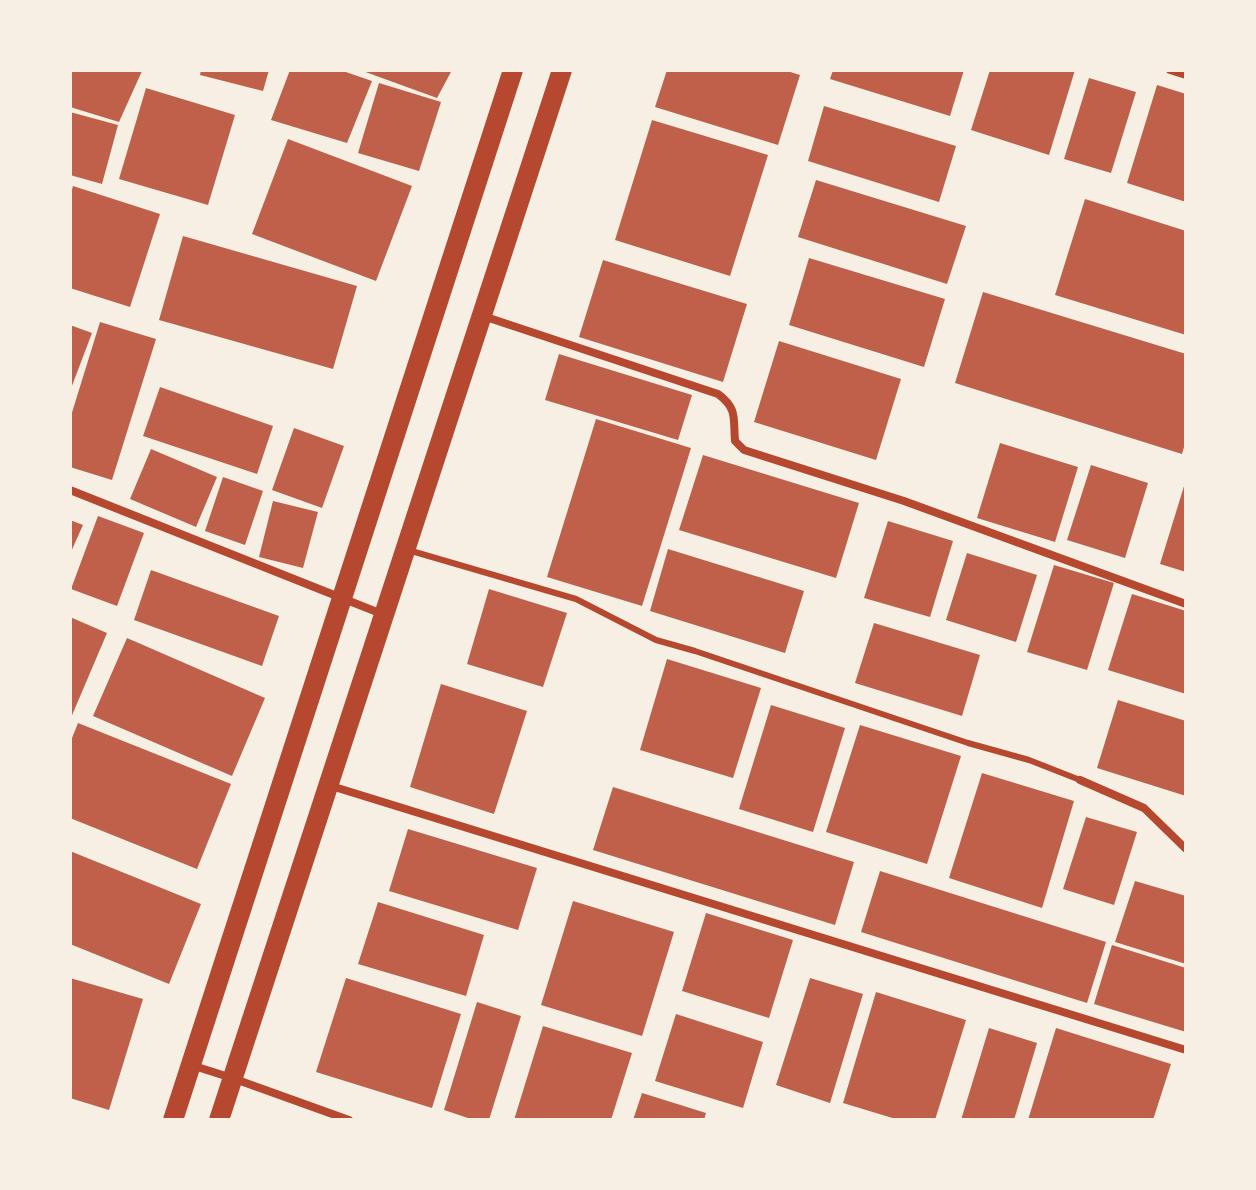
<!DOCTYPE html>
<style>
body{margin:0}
#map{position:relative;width:1256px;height:1190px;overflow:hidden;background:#f6efe4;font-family:Montserrat,sans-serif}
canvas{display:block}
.frame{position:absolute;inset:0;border:72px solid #f6efe4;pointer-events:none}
</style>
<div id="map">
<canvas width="1256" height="1190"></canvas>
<div class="frame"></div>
</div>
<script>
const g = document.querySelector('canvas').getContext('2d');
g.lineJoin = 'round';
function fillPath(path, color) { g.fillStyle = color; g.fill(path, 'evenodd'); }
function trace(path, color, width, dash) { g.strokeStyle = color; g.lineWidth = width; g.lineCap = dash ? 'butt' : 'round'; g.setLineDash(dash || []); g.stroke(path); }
fillPath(new Path2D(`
 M 70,70 L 139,70 L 142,71 L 119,122 L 70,107 Z
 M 201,70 L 269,70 L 263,91 L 200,75 Z
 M 290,70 L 340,70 L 372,81 L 347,143 L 271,120 Z
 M 360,70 L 452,70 L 437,98 Z
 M 667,70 L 784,70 L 800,75 L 778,145 L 655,107 Z
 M 833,70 L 964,70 L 950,116 L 830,79 Z
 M 990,70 L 1075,70 L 1049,155 L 971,130 Z
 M 1089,78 L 1136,92 L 1111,173 L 1064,159 Z
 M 379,83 L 441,102 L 419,171 L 358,153 Z
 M 1157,85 L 1186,94 L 1186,202 L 1127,183 Z
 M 146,88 L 235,115 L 208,205 L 119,179 Z
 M 824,106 L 956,146 L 939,202 L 808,161 Z
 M 70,112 L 118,125 L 102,184 L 70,175 Z
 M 652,120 L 768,155 L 730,276 L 615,240 Z
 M 288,139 L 412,186 L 376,281 L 252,234 Z
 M 816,180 L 966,226 L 947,284 L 798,237 Z
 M 73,186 L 160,214 L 130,307 L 70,288 L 70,196 Z
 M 1085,199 L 1186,231 L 1186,335 L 1055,295 Z
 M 183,236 L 357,286 L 333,369 L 159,320 Z
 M 809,258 L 945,299 L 924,367 L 789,325 Z
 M 603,260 L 747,304 L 723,382 L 579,337 Z
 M 983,292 L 1186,354 L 1186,440 L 1182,454 L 955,383 Z
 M 100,322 L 156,339 L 112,480 L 70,467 L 70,419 Z
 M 70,325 L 92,333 L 70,391 Z
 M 779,341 L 901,379 L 876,460 L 754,422 Z
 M 559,354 L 692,395 L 678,440 L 545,400 Z
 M 160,387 L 273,426 L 257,474 L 143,436 Z
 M 596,419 L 691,448 L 642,606 L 547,577 Z
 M 294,428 L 344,446 L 322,508 L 272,490 Z
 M 1000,443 L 1078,467 L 1055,542 L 977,518 Z
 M 151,449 L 217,477 L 196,527 L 130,499 Z
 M 703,455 L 859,503 L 836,578 L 679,530 Z
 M 1091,465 L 1148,483 L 1125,558 L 1067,540 Z
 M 223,477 L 263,491 L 245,545 L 205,531 Z
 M 1185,483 L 1186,483 L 1186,572 L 1160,564 Z
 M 273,501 L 318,512 L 303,568 L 259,557 Z
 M 98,516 L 144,533 L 117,606 L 71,589 Z
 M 70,520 L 83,525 L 70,554 Z
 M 888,521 L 953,541 L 930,617 L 864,598 Z
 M 668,549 L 804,591 L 785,653 L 650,611 Z
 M 967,553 L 1037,575 L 1016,642 L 946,620 Z
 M 1054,565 L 1114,583 L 1087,670 L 1027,652 Z
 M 151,570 L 279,616 L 262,666 L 134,620 Z
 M 489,589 L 567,613 L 543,687 L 467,664 Z
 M 1132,594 L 1186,611 L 1186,694 L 1108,670 Z
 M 70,617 L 107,633 L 70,720 Z
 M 874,623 L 980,655 L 962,716 L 855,683 Z
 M 127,638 L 265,698 L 232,776 L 93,716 Z
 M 667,659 L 761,688 L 733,778 L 640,750 Z
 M 441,684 L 527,711 L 494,814 L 410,787 Z
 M 1118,700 L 1186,721 L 1186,796 L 1097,768 Z
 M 771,705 L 845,728 L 813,832 L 739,809 Z
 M 78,723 L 231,784 L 197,869 L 70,818 L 70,743 Z
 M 860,725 L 961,756 L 927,864 L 826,832 Z
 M 982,773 L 1074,801 L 1042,908 L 949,878 Z
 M 613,787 L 854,862 L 835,925 L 593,850 Z
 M 1086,817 L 1137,832 L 1114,905 L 1063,889 Z
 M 408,829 L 537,868 L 518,930 L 389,891 Z
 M 70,851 L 201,904 L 169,984 L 70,944 Z
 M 880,871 L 1106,942 L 1087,1003 L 861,932 Z
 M 1135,881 L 1186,896 L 1186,964 L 1115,942 Z
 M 573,901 L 674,932 L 642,1036 L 541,1005 Z
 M 378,902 L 484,935 L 466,996 L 358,964 Z
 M 706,913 L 793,940 L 769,1018 L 682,991 Z
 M 1112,945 L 1186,968 L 1186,1032 L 1094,1004 Z
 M 70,978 L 143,999 L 109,1110 L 70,1098 Z
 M 346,978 L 461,1014 L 432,1108 L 316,1072 Z
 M 810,978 L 863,994 L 830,1103 L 776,1085 Z
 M 876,992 L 966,1020 L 935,1120 L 899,1120 L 843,1103 Z
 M 477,1002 L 521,1016 L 489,1120 L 474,1120 L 444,1110 Z
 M 676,1014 L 763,1042 L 743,1108 L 655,1081 Z
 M 543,1026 L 632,1053 L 611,1120 L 514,1120 Z
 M 989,1028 L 1037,1043 L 1014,1120 L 961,1120 Z
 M 1056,1028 L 1171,1064 L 1153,1120 L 1028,1120 Z
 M 642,1093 L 706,1113 L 704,1120 L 633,1120 Z`), '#bf614a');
trace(new Path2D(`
 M 408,550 L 576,599 L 656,640 L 695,651 L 968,743 L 1029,760 L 1080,780`), '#b5482f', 6);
trace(new Path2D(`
 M 1170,70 L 1186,75
 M 483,316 L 718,394 C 738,409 733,418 735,441 L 744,450 L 904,501 L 1186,604
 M 70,490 L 382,614
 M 1080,780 L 1144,808 L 1186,849
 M 328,785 L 1186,1050
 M 191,1065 L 232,1078 L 349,1120`), '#b5482f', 8);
trace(new Path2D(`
 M 173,1120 L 513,70
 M 219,1120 L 562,70`), '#b5482f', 20);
</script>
